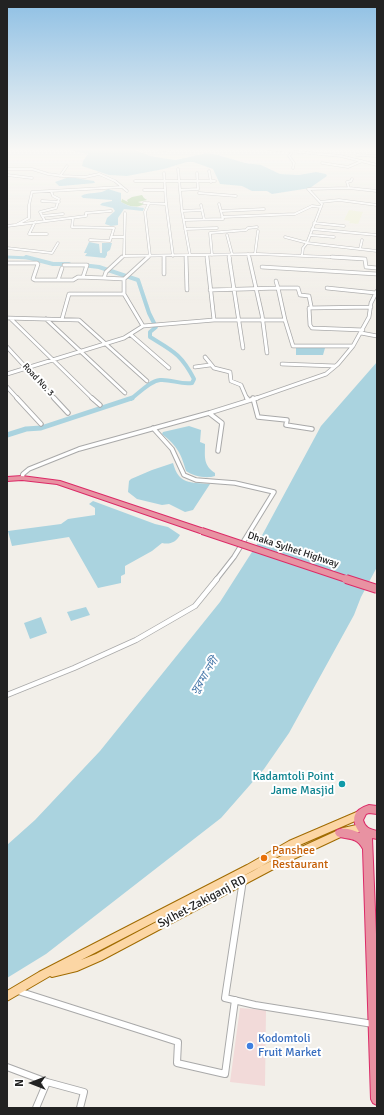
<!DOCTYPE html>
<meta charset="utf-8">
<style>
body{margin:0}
#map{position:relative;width:384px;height:1115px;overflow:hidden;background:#f2efe9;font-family:Signika,sans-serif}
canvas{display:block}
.frame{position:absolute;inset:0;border:8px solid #222;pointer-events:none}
.north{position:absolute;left:12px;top:1063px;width:40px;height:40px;-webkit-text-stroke:3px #fff;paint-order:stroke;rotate:270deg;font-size:11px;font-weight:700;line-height:16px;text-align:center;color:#222}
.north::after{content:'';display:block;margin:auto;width:14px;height:18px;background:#222;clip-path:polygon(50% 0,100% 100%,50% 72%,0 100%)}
</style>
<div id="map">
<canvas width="384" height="1115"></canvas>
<div class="frame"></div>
<div class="north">N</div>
</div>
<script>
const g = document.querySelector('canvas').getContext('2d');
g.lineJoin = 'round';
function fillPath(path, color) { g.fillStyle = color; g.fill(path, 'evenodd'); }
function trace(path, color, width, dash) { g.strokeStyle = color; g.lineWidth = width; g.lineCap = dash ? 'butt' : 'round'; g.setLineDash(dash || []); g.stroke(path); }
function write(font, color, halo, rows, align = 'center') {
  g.font = font + ' Signika,"Noto Sans Bengali",sans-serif'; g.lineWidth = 4; g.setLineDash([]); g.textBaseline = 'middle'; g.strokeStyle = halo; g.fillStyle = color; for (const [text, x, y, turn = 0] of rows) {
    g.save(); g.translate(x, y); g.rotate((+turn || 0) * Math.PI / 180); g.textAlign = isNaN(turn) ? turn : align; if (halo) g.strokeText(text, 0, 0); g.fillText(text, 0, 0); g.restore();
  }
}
fillPath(new Path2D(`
 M 240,1008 L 266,1010 L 265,1086 L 230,1082 Z`), '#f2dad9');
fillPath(new Path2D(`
 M 349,210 L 363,212 L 358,224 L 349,223 L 350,221 L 344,220 Z`), '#eef0d5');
fillPath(new Path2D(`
 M 142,195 L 144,198 L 147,200 L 138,202 L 144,204 C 136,209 128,206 121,202 L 122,199 L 128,202 L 127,200 L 132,197 Z`), '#add19e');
fillPath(new Path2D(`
 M 67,149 L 135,150 L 150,156 L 168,159 L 176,160 L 207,153 L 218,155 L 245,163 L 261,165 L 280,174 L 299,175 L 316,172 L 326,174 L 327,176 L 310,188 L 272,194 L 267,191 L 252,191 L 242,186 L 220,184 L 213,169 L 193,162 L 187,162 L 164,169 L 127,176 L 109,175 L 82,166 L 83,161 L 88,154 Z
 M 69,177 L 94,181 L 95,183 L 62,186 L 59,186 L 55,182 Z
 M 108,189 L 121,193 L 121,202 L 129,206 L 144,208 L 143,211 L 124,209 L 118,218 L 118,225 L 111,226 L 105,224 L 107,218 L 115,211 L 113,208 L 100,205 L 102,203 L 112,201 L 112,200 L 83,198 L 81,196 C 89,191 100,195 108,189 Z
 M 89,242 L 99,244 L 100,253 L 102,253 L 102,243 L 112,243 L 110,250 L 107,252 L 107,255 L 105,258 L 85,256 L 87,253 L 84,253 Z
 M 296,348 L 325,348 L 323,355 L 296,355 Z
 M 377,362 L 377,567 L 361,597 L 354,615 L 289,733 L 264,769 L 221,818 L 46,954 L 7,978 L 7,845 L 35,820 L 100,751 L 220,602 L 259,541 L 321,426 Z
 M 189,426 L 201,430 L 200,442 L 205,444 C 205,457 203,465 215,473 L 215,476 C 206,479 193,476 186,471 C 181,453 177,446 162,434 L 163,432 Z
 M 173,463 C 179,485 190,482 210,484 L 193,510 L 185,512 L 169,504 L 162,505 L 137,499 L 128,492 L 129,481 L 131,479 L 152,470 Z
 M 93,501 L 155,524 L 168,527 L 180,535 C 176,542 170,545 162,543 L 152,551 L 125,566 L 125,574 L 121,576 L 121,583 L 98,588 L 69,537 L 12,546 L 8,531 L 61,524 L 68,519 L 95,515 L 95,508 L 89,504 Z
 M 86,607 L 90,615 L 71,621 L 67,612 Z
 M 41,617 L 47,633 L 30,639 L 24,623 Z`), '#aad3df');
trace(new Path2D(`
 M 7,257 L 30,258`), '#aad3df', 3);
trace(new Path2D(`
 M 26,257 L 53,264 L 69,264
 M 82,265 L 99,267 L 138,280 L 149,313 L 156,327 L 150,332 L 150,337 C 173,351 181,354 194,379 L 192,383 C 181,385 171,379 160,380 C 150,381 139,393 131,399`), '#aad3df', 4);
trace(new Path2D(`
 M 7,435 L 26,429 L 41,428 L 132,398`), '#aad3df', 5);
const streetFar4 = new Path2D(`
 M 267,149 L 341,156 L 377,165
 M 160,151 L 171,149
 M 292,152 L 289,156 L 294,163 L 293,168
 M 357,155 L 376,156
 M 322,163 L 348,167 L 362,161
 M 7,169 L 32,169 L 48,174 L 63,176 L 85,177 L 99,174 L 115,181 L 127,191
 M 178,169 L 182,211 L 190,255
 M 209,171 L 211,182
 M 164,173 L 166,203 L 173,256
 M 7,175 L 32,178
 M 60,176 L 67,166
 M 135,181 L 215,181
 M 349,188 L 347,182 L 351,181 L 352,179
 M 308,189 L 349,188 L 377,191
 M 144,190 L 165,190
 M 180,190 L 198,189 L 197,173
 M 199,193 L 236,196
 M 42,201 L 59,202
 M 320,202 L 339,200 L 377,205
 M 144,203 L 166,204
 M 201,205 L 204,219
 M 182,211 L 202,210
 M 221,211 L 264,209
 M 42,216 L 63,214
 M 222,217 L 295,214 L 312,206 L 321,207
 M 73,218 L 72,227 L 114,228 L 110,241 L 90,240
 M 184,220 L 223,219 L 219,204
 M 45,221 L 40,212 L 56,208 L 59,199 L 53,196 L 51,191
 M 35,222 L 29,234 L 47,234
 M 314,223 L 344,226
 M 16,225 L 29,218 L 29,205 L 32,192 L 122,187
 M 7,226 L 86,216 L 86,213 L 111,211
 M 185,229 L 217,228
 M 312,229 L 377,235
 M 227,235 L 232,254
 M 311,235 L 334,237
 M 111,237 L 123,237
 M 285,237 L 308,243
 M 307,243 L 322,204 L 308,189
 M 7,248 L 52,253 L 58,243
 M 360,249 L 362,240
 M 248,254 L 249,258
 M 255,254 L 258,231
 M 207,255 L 207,258
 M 212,255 L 210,233 L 246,230 L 248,228 L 257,227
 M 229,255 L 230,258
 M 124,256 L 125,213
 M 164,256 L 164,258
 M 186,256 L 186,258
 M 302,256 L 303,248 L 307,243 L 377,251
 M 121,258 L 124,256 L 258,254 L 353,258
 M 147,258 L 150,256 L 145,212 L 149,203`);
const streetFar3 = new Path2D(`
 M 164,257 L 164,274
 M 186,257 L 187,290
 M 207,257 L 214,320
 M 229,257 L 243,348
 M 249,257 L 262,315 L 267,353
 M 332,257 L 365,259 L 366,267 L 377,268
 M 7,263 L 37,263 L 38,264 L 33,279 L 35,280 L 73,280 L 78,277 L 104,278 L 106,272 L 122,257
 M 64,265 L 87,265 L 83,277
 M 262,267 L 377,274
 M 104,278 L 124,279
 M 58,280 L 62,268
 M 276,281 L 278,288 L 298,288 L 300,295 L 309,296 L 311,306
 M 327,288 L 376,293
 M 210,290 L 278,288 L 285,320 L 293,346 L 353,346
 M 7,318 L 79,320 L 147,381
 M 11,319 L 93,399
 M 46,319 L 125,393
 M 62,319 L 69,294 L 124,294
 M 143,326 L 124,294 L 124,279 L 148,257
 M 363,330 L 312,328 L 310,325 L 309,308 L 371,307
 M 361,333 L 377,336
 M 131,335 L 169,368
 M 7,347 L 55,399
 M 205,357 L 214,368 L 230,372 L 231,381 L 241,385 L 247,399
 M 282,364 L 335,366
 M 195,367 L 210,365
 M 7,374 L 124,338 L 143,326 L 214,320 L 285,320
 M 7,387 L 18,399
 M 254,399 L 326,374 L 338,364 L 353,346 L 369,317 L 371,303 L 377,291`);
const streetFar2 = new Path2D(`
 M 17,398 L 41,424
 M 54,398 L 68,413
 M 92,398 L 100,405
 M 247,398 L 248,400
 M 253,398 L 258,417 L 287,420 L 286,425 L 312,429
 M 209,413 L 222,423 L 218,451
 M 153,428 L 172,449 L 184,475 L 196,480 L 235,483 L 274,492 L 234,557 L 216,580
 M 22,478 L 23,474 L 29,469 L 79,449 L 209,413 L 257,398`);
const streetFar1 = new Path2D(`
 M 7,695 L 74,668 L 136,640 L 195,606 L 217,579`);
const street = new Path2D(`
 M 243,880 L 225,998 L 255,1005 L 373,1024
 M 18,991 L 178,1042 L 177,1063 L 225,1074 L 235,1000
 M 7,1067 L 47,1082 L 84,1092 L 80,1108
 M 36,1108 L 47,1082`);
const primary = new Path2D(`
 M 359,811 L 362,812 L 363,815 L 362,818 L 295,847 L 253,871 L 81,960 L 96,954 L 275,859 L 343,828 L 361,824 L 364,825 L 365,828 L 364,831 L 347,834 L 281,865 L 102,960 L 77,971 L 52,977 L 50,976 L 7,1001 L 7,991 L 39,972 L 247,865 L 289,841 Z`);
const highway = new Path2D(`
 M 22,476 L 60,481 L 204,529 L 205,531 L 204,533 L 200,533 L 57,484 L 22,480 L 7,481 L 7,477 Z
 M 369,805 L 377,806 L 377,814 L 369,813 L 366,814 L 363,820 C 365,828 370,829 377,831 L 377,839 L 372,838 L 377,958 L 377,1105 L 373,1103 L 371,1099 L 363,849 C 356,836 348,840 337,836 L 335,833 L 337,830 C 344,827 353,830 360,833 C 350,819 353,810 369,805 Z`);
trace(streetFar4, '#a9a9a9', 3);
trace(streetFar3, '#a9a9a9', 4.5);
trace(streetFar2, '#a9a9a9', 5.5);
trace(streetFar1, '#a9a9a9', 6);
trace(street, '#a9a9a9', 8);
trace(primary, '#a06b00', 2);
trace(highway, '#dc2a67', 2);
trace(streetFar4, '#fff', 2);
trace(streetFar3, '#fff', 3);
trace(streetFar2, '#fff', 3.5);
trace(streetFar1, '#fff', 4.5);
trace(street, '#fff', 6);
fillPath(primary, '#fcd6a4');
fillPath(highway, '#e892a2');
const highwayBridgeFar1 = new Path2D(`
 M 202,531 L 349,580`);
const highwayBridge = new Path2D(`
 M 346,579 L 377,589`);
trace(highwayBridgeFar1, '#dc2a67', 8, []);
trace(highwayBridge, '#dc2a67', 10, []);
trace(highwayBridgeFar1, '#e892a2', 6);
trace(highwayBridge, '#e892a2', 8);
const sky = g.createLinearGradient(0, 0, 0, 306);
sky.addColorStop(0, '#8fc0e4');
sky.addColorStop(0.49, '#f9f8f5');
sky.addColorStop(1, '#f9f8f500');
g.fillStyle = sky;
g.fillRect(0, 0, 384, 306);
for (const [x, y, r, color] of [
 [342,784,4,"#0f9aa8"],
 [264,858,4,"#e8710a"],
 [250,1046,4,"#3f7fe0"]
]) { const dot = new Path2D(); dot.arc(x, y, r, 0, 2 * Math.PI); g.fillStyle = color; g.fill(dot); trace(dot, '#fff', 1.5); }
write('9px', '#222', '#fff', [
 ["Road No. 3",38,380,47]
]);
write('10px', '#222', '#fff', [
 ["Dhaka Sylhet Highway",293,550,18]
]);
write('italic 11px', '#4a7aab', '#fff', [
 ["সুরমা নদী",205,676,-58]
]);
write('12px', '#0d838f', '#fff', [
 ["Kadamtoli Point",334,777],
 ["Jame Masjid",334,791]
], 'right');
write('12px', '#c56008', '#fff', [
 ["Panshee",272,851],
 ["Restaurant",272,865]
], 'left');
write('12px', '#222', '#fff', [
 ["Sylhet-Zakiganj RD",202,902,-28]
]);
write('12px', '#366cbe', '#fff', [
 ["Kodomtoli",258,1039],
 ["Fruit Market",258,1053]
], 'left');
</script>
